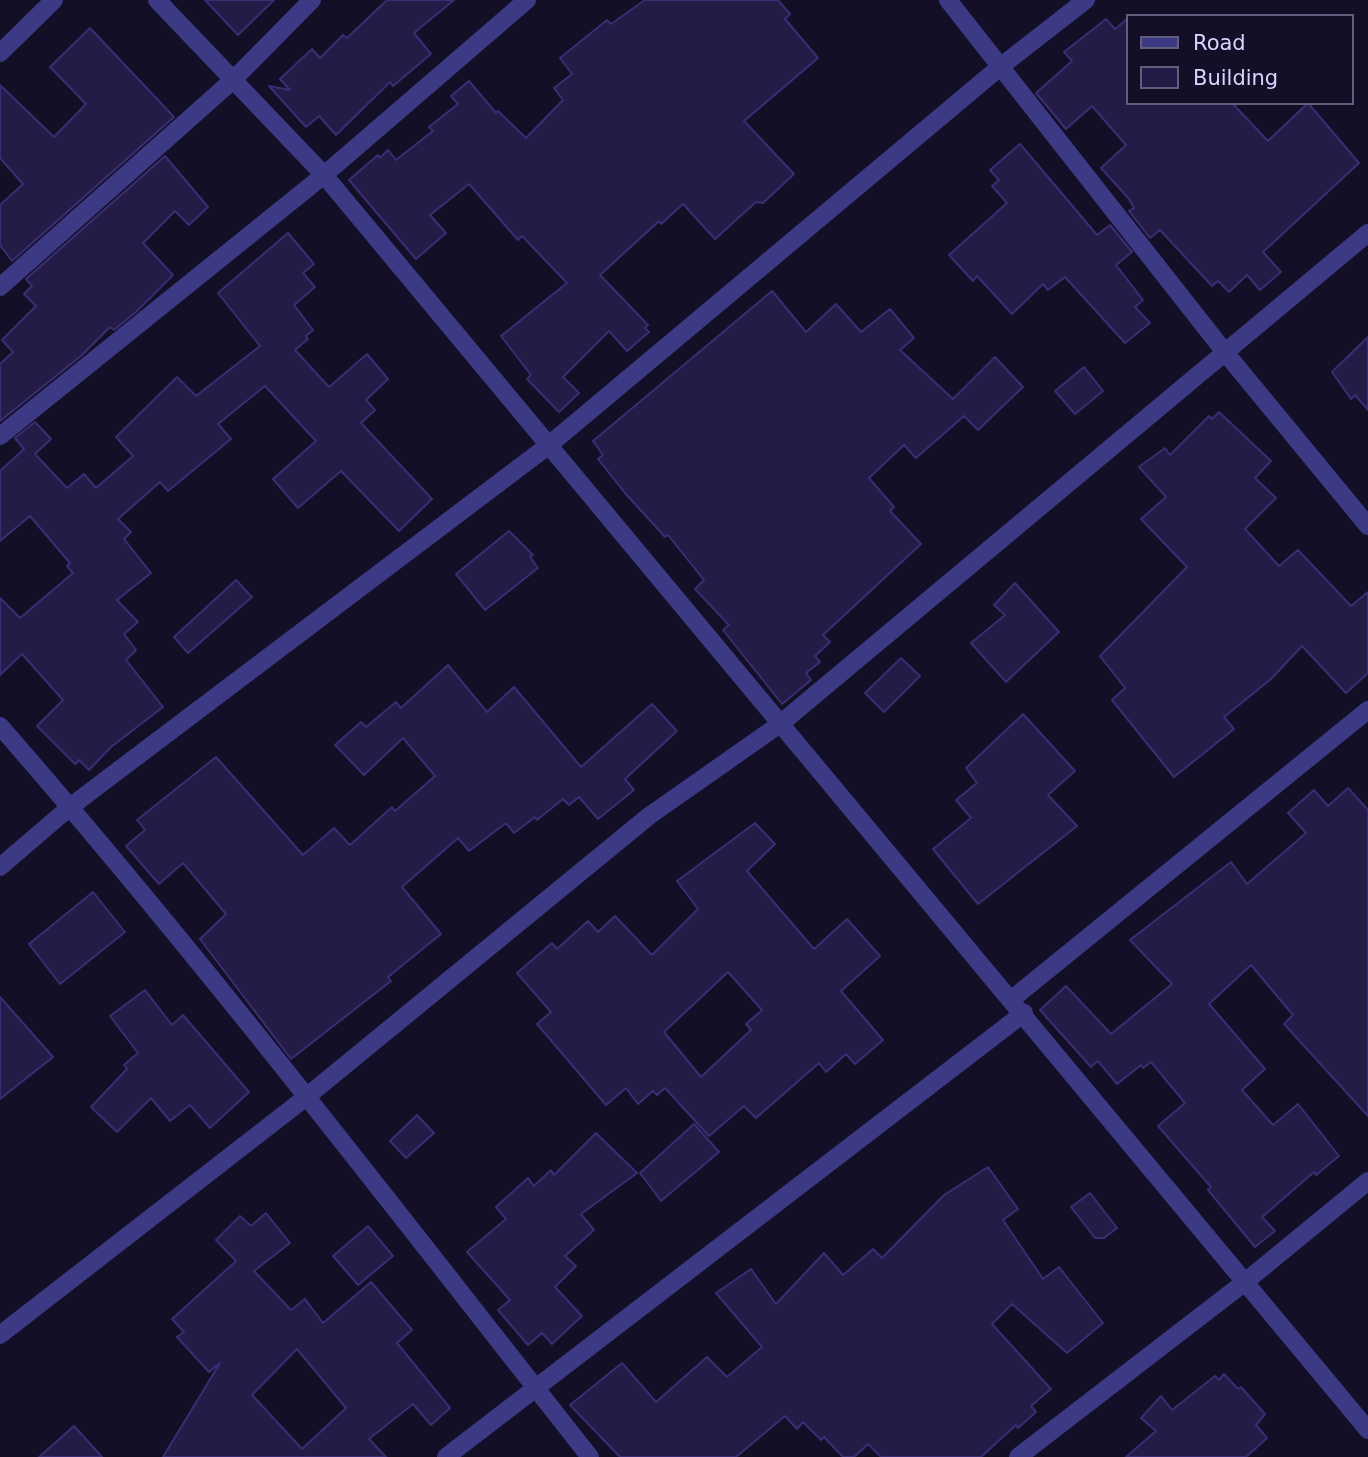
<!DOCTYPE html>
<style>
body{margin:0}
#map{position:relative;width:1368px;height:1457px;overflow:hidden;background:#130f26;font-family:"DejaVu Sans",sans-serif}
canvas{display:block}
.legend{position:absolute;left:1126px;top:14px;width:228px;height:91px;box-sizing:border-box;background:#130f26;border:2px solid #625e7d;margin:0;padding:9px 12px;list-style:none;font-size:21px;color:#d9d4ff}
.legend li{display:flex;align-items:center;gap:14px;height:35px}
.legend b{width:35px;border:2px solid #625e7d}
</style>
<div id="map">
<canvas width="1368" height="1457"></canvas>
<ul class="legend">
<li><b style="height:9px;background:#3d3a85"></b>Road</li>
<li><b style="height:19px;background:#241b47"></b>Building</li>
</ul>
</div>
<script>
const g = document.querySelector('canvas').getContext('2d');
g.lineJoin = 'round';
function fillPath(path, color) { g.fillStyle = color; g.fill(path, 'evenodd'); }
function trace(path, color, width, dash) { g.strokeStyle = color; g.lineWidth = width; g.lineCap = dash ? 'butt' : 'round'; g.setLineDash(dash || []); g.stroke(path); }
const building = new Path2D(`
 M 205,0 L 274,0 L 238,35 Z
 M 387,0 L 454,0 L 414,33 L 431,54 L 393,86 L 390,82 L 336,135 L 319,116 L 306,127 L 269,86 L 290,90 L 280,79 L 312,49 L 320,58 L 343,35 L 347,38 Z
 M 645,0 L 778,0 L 790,14 L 785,19 L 818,58 L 744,121 L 794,174 L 763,203 L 756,202 L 715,239 L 683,204 L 661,224 L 659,221 L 600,275 L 648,325 L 645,328 L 649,332 L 627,351 L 609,331 L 563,377 L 579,393 L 559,412 L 527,379 L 531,375 L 501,336 L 567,283 L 522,236 L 518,240 L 469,184 L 430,215 L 446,233 L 416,259 L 349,180 L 378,155 L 380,158 L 388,150 L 396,160 L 433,131 L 429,127 L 458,104 L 451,96 L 469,81 L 496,113 L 498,111 L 526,138 L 563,100 L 554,88 L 572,74 L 560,58 L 607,20 L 611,24 Z
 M 1128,18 L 1128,103 L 1232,103 L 1268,141 L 1308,103 L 1359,163 L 1263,252 L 1281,272 L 1260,290 L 1247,275 L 1229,292 L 1218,281 L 1212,286 L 1160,230 L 1150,238 L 1129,211 L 1134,208 L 1129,199 L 1101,168 L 1126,145 L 1092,106 L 1066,129 L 1036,93 L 1072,61 L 1064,52 L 1106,19 L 1115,29 Z
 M 90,28 L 174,117 L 12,261 L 0,245 L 0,205 L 23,184 L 0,158 L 0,85 L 54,137 L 86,104 L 50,67 Z
 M 1020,144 L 1097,235 L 1110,225 L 1132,252 L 1116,265 L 1143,300 L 1135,307 L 1150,323 L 1125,343 L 1065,277 L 1048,290 L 1043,284 L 1012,314 L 977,276 L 973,281 L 949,255 L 1007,203 L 992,186 L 999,180 L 990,170 Z
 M 165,156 L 208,207 L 189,225 L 175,211 L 143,243 L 173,275 L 136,312 L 114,330 L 110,327 L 81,356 L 0,421 L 0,364 L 13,352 L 2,340 L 36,306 L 24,294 L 32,286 L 26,279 Z
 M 288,233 L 314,264 L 303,273 L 315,287 L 294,305 L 313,330 L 306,336 L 308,339 L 295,350 L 329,387 L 367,354 L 388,379 L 366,400 L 375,410 L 361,423 L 432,499 L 399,531 L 341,471 L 298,508 L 273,479 L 316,441 L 265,386 L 218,424 L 231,439 L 168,491 L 160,482 L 118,519 L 131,532 L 124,539 L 151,573 L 117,600 L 138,622 L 124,634 L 136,650 L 126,660 L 163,707 L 111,747 L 89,770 L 79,760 L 75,764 L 37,726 L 63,700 L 22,654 L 0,675 L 0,598 L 20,618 L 73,573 L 67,566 L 70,563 L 30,516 L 0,541 L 0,471 L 24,449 L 15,438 L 35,422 L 51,439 L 35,454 L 67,488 L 84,474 L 96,488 L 133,456 L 116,437 L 177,377 L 196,396 L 260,346 L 218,293 Z
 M 772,291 L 806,332 L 836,304 L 861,332 L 890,309 L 914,338 L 900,350 L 953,399 L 995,357 L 1023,387 L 978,430 L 964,416 L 916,458 L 904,445 L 869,478 L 894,507 L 890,511 L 921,544 L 823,635 L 830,642 L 815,656 L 820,662 L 806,673 L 811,680 L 782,704 L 723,630 L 729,625 L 695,589 L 704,580 L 668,535 L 665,537 L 625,493 L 598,459 L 603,455 L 593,441 Z
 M 1368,337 L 1368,410 L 1355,395 L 1351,399 L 1332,372 Z
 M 1084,367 L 1103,391 L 1075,414 L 1055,391 Z
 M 1219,412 L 1271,461 L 1255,478 L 1276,498 L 1245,529 L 1279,566 L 1298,550 L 1351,606 L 1368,592 L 1368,673 L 1346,693 L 1302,646 L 1271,679 L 1224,717 L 1234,729 L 1174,777 L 1112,700 L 1125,688 L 1100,656 L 1187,567 L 1141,519 L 1166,497 L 1139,467 L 1165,448 L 1170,455 L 1209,416 L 1212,419 Z
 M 509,531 L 533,555 L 530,557 L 538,568 L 485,610 L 456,574 Z
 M 236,580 L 252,597 L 188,653 L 174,637 Z
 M 1015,583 L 1059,632 L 1006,682 L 971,643 L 1005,615 L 994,605 Z
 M 901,658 L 920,676 L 884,712 L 865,693 Z
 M 448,665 L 487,712 L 514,687 L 581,767 L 652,704 L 677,731 L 625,779 L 634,790 L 598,819 L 579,797 L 569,805 L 563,799 L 537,820 L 535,817 L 514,833 L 506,823 L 469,851 L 458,838 L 402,887 L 441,934 L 388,977 L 391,981 L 291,1059 L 200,939 L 226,914 L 183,863 L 159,884 L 126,846 L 145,830 L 137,820 L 216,757 L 303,855 L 334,828 L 350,845 L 392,807 L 395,811 L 435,776 L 403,738 L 364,775 L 335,745 L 361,722 L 366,727 L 396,702 L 401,708 Z
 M 1023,714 L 1075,771 L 1048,795 L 1077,826 L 978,904 L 933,849 L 971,818 L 956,800 L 977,783 L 966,768 Z
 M 1348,788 L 1368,810 L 1368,1116 L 1284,1024 L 1293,1015 L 1251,965 L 1209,1004 L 1265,1069 L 1242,1090 L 1273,1125 L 1298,1104 L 1339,1156 L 1316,1175 L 1314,1172 L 1262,1217 L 1275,1231 L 1255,1247 L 1208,1190 L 1211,1187 L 1158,1126 L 1185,1103 L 1151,1062 L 1143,1068 L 1141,1065 L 1117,1084 L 1098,1061 L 1091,1067 L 1040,1010 L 1066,986 L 1111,1034 L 1172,984 L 1130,940 L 1231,862 L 1247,884 L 1306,833 L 1288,813 L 1314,790 L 1328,806 Z
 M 755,823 L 775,844 L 747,871 L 814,949 L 847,919 L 880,956 L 841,991 L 883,1040 L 855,1064 L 846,1054 L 826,1072 L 819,1063 L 756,1118 L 744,1106 L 709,1136 L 665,1088 L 657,1095 L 653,1091 L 638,1104 L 626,1088 L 606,1105 L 537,1024 L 551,1012 L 517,973 L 552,943 L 557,949 L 588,921 L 598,932 L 615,916 L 652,955 L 698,909 L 677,881 ZM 728,972 L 762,1010 L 746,1024 L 751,1030 L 701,1077 L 664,1032 Z
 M 93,892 L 125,932 L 60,984 L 29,944 Z
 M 145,990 L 172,1025 L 183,1015 L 249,1092 L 210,1128 L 190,1105 L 170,1121 L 151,1098 L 117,1132 L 91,1107 L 127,1069 L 124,1065 L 138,1053 L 110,1016 Z
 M 0,997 L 53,1057 L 0,1099 Z
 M 417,1115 L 434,1133 L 406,1158 L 390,1141 Z
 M 694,1124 L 719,1152 L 661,1201 L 640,1173 Z
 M 596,1133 L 637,1173 L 581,1214 L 594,1230 L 565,1256 L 576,1266 L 555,1287 L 582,1316 L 552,1344 L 542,1333 L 528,1345 L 498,1310 L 510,1300 L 467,1252 L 506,1219 L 496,1207 L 528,1178 L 534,1186 L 551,1170 L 554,1175 Z
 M 988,1167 L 1018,1209 L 1003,1220 L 1043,1279 L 1059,1267 L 1103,1323 L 1067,1353 L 1012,1304 L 992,1324 L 1051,1389 L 1031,1406 L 1036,1412 L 1018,1428 L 1016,1425 L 981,1457 L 881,1457 L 868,1444 L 854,1457 L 843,1457 L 824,1437 L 821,1440 L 803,1422 L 797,1429 L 785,1416 L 736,1457 L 620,1457 L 570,1405 L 622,1363 L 656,1402 L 707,1357 L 727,1377 L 762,1347 L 716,1293 L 751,1269 L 776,1304 L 824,1253 L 843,1275 L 873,1249 L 882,1258 L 944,1195 Z
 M 1090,1193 L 1117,1228 L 1104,1238 L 1095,1238 L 1071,1207 Z
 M 266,1213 L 290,1243 L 254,1271 L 291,1310 L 305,1299 L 323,1323 L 371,1282 L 412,1330 L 397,1343 L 450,1408 L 431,1425 L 413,1404 L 369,1439 L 386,1457 L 163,1457 L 220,1363 L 209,1372 L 177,1337 L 184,1332 L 172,1319 L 236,1261 L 216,1240 L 240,1216 L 251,1226 ZM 297,1349 L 346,1408 L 302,1449 L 252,1395 Z
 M 368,1226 L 393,1256 L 358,1285 L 333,1256 Z
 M 1224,1374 L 1238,1389 L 1241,1387 L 1265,1414 L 1256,1425 L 1267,1438 L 1246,1457 L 1126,1457 L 1156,1431 L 1141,1418 L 1161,1396 L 1172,1410 L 1215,1376 L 1219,1380 Z
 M 74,1426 L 102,1457 L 39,1457 Z`);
fillPath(building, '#241b47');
trace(building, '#3b2d73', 2);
trace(new Path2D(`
 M 157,0 L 324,175 L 1368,1430
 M 948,0 L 1224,351 L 1368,526
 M 0,53 L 54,0
 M 0,287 L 233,80 L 312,0
 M 0,436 L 324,175 L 527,0
 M 0,726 C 206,962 396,1211 590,1457
 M 0,867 L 70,807 L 549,445 L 1000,67 L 1086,0
 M 1012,999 L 1368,710
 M 0,1335 L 305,1098 L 649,816 L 780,724 L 1368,233
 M 446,1457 L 1024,1013
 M 1018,1457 L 1245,1282 L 1368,1181`), '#3d3a85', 18);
</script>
